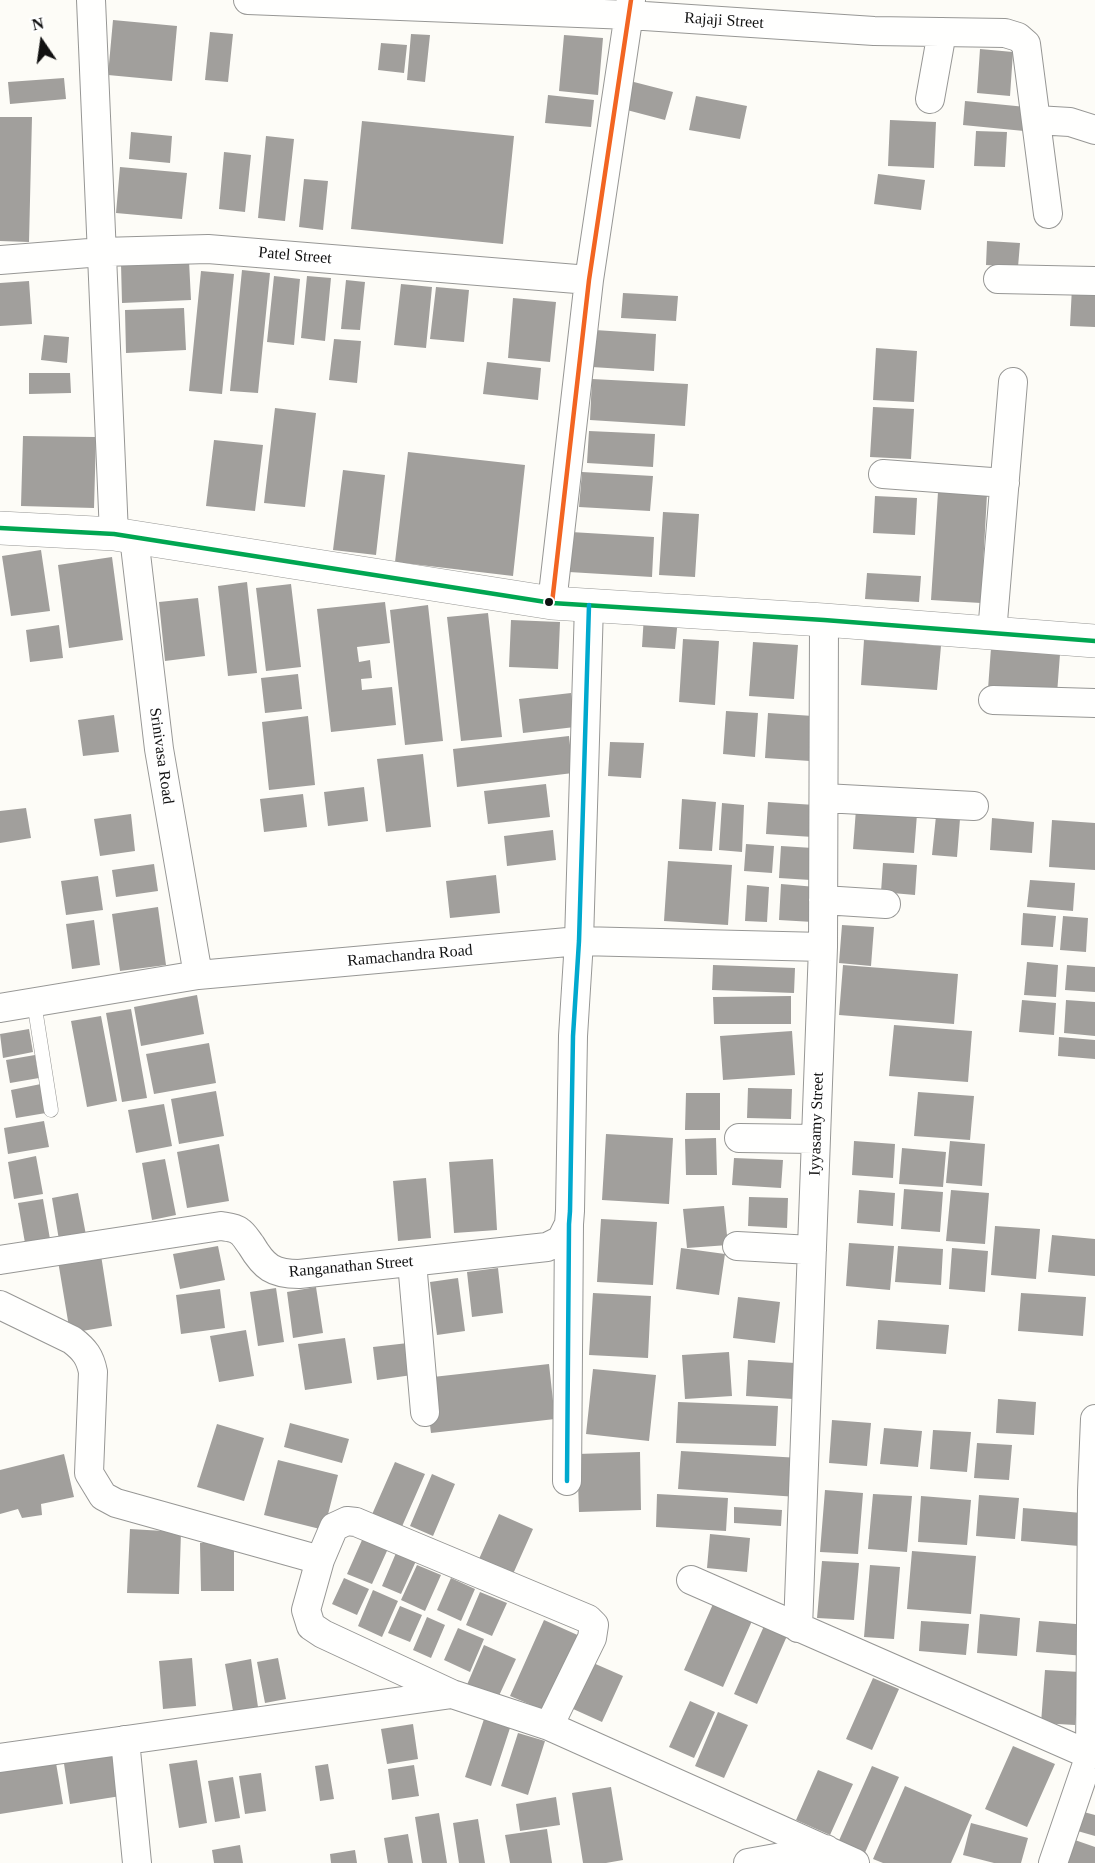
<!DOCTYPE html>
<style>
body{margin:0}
#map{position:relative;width:1095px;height:1863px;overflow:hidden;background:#fdfcf7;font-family:Georgia,serif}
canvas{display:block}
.north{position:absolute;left:12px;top:12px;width:60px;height:60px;-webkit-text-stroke:4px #fff;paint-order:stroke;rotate:347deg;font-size:16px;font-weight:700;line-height:24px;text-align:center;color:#111}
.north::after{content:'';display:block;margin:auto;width:21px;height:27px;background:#111;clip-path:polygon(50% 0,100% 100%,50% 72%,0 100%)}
</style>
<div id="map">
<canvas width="1095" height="1863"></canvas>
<div class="north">N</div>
</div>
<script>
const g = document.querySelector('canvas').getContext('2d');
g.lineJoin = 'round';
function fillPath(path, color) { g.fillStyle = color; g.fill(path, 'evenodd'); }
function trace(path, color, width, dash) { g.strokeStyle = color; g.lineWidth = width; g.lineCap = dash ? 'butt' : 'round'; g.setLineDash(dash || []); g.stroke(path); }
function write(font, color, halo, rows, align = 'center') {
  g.font = font + ' Georgia,serif'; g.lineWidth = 6; g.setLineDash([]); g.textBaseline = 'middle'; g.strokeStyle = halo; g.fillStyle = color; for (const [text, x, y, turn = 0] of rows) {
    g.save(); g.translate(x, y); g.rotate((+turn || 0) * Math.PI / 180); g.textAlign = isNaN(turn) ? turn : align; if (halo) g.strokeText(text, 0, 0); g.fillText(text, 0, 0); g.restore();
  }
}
fillPath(new Path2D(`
 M 113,20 L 177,26 L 172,81 L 108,75 Z
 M 210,32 L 233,34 L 228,82 L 205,80 Z
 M 411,34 L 430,35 L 425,82 L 407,80 Z
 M 564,35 L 603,38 L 598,95 L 559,91 Z
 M 381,43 L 407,45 L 404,73 L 378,70 Z
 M 980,49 L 1013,52 L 1010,96 L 977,93 Z
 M 64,78 L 66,99 L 10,104 L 8,82 Z
 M 630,81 L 673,92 L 665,120 L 623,109 Z
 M 548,95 L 594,100 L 591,127 L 545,123 Z
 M 696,96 L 747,106 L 740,139 L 689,130 Z
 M 965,101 L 1026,107 L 1024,131 L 963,125 Z
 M 0,117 L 32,117 L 29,242 L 0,241 Z
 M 890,120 L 936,122 L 934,168 L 888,166 Z
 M 362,121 L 514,136 L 503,244 L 351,229 Z
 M 976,131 L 1007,132 L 1005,167 L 974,166 Z
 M 131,132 L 172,136 L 170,163 L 129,159 Z
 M 266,136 L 294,139 L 285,221 L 258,218 Z
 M 224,152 L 251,155 L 245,212 L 219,209 Z
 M 120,167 L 187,173 L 182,219 L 116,213 Z
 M 878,174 L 925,180 L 921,210 L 874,204 Z
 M 304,179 L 328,181 L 323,230 L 299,227 Z
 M 987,241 L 1020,243 L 1018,267 L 986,265 Z
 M 189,261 L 191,300 L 122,303 L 121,264 Z
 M 242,270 L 270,273 L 258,393 L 230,391 Z
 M 201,271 L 234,274 L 222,394 L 189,391 Z
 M 274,276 L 300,279 L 294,345 L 267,342 Z
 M 307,276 L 331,278 L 325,341 L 301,338 Z
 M 346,280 L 365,282 L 360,330 L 341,329 Z
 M 29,281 L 32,324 L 0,326 L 0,283 Z
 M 401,284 L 432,287 L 426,348 L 394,345 Z
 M 436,287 L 469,290 L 464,342 L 430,339 Z
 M 1072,287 L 1095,288 L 1095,327 L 1070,326 Z
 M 623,293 L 678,296 L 676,321 L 621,318 Z
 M 513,298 L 556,302 L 550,362 L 508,358 Z
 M 184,308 L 186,350 L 126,353 L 125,310 Z
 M 595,330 L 656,334 L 654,371 L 592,367 Z
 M 44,335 L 69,337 L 67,363 L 41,360 Z
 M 334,339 L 361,341 L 357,383 L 329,380 Z
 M 876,348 L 917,351 L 914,402 L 873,400 Z
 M 487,362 L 541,368 L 538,400 L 483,394 Z
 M 29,373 L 70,373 L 71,393 L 29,394 Z
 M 592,379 L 688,384 L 685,426 L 590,420 Z
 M 873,407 L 914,409 L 911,459 L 870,457 Z
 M 275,408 L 316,413 L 305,507 L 264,503 Z
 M 589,431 L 655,434 L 653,467 L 587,463 Z
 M 23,436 L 96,437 L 94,508 L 21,506 Z
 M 214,440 L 263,445 L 255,511 L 206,506 Z
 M 408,452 L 525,465 L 513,576 L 395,562 Z
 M 343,470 L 385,475 L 376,555 L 333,550 Z
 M 582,472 L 653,476 L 650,511 L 579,507 Z
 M 938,492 L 987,494 L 981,603 L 931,600 Z
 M 875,496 L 917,498 L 915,535 L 873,533 Z
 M 663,512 L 699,514 L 695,577 L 659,575 Z
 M 571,532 L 654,537 L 652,577 L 569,572 Z
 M 41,550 L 50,611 L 11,616 L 2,556 Z
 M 112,557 L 123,640 L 69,648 L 58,565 Z
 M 867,573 L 921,576 L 919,602 L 865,599 Z
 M 247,582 L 257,673 L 228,676 L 218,586 Z
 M 291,584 L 301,667 L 266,671 L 256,588 Z
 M 198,598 L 205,656 L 165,661 L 159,602 Z
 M 385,602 L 390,643 L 357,647 L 359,662 L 370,660 L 372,678 L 361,679 L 362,690 L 392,687 L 396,725 L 331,732 L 317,609 Z
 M 428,605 L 443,741 L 405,745 L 390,610 Z
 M 488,613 L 502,737 L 461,741 L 447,617 Z
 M 644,615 L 678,618 L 675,649 L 642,647 Z
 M 511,620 L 560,622 L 558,669 L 509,667 Z
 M 59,625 L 63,658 L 30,662 L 26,630 Z
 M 683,639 L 719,641 L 715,705 L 679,702 Z
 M 864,640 L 941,646 L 937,690 L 861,685 Z
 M 753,642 L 798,645 L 794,699 L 749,696 Z
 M 991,648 L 1060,654 L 1057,694 L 988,689 Z
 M 298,674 L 302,709 L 265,713 L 261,678 Z
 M 571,693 L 575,727 L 523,733 L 519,699 Z
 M 726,711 L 758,713 L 755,757 L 723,754 Z
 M 768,713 L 813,716 L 810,761 L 765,758 Z
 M 114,715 L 119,752 L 83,756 L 78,720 Z
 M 308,716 L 315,785 L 269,790 L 262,722 Z
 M 569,736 L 573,773 L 457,787 L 453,749 Z
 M 610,742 L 644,743 L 641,778 L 608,776 Z
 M 423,754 L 431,827 L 386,832 L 377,759 Z
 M 546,784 L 550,817 L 488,824 L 484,791 Z
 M 364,787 L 368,821 L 328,826 L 324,792 Z
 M 303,794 L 307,827 L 264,832 L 260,799 Z
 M 682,799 L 716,802 L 712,851 L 679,849 Z
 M 768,802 L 815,805 L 813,837 L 766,834 Z
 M 722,803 L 744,805 L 742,852 L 719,850 Z
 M 26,808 L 31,838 L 0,843 L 0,811 Z
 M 856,809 L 917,814 L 914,853 L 853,849 Z
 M 131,814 L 135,851 L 100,856 L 94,819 Z
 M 936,816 L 960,819 L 957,857 L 932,855 Z
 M 992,818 L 1034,822 L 1032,853 L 990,850 Z
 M 1052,820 L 1095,823 L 1095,870 L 1049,867 Z
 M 553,830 L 556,860 L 507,866 L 504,836 Z
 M 746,844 L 774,846 L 772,873 L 744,871 Z
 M 781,846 L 813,848 L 811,880 L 779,878 Z
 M 668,861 L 732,865 L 728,925 L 664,921 Z
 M 883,863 L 917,865 L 915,895 L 881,892 Z
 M 154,864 L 158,891 L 116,897 L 112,870 Z
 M 496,875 L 500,913 L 450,918 L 446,881 Z
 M 98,876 L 103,910 L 66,915 L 61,881 Z
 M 1030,880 L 1075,883 L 1073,911 L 1027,907 Z
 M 781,884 L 816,887 L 813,922 L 779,920 Z
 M 747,885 L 769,887 L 767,922 L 745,921 Z
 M 158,907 L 166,965 L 120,971 L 112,914 Z
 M 1023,913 L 1056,916 L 1053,947 L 1021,945 Z
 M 1063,916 L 1088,918 L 1086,952 L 1060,950 Z
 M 94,920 L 100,965 L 72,969 L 66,924 Z
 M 842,925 L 874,927 L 871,966 L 839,963 Z
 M 1027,962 L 1058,965 L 1056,997 L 1024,995 Z
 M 713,965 L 795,968 L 794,993 L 712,990 Z
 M 843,965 L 958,974 L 954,1024 L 839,1015 Z
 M 1067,965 L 1095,967 L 1095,992 L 1065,990 Z
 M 197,995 L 204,1034 L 141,1046 L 134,1007 Z
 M 791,996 L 791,1024 L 714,1024 L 713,997 Z
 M 1022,1000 L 1056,1003 L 1054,1035 L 1019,1032 Z
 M 1066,1000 L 1095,1002 L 1095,1036 L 1064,1033 Z
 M 131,1009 L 147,1098 L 122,1102 L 106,1013 Z
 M 101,1016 L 117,1101 L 87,1107 L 71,1021 Z
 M 894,1025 L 972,1031 L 968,1082 L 889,1076 Z
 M 29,1029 L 33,1052 L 3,1058 L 0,1034 Z
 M 792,1031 L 795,1075 L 723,1080 L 720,1036 Z
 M 1059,1037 L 1095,1040 L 1095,1059 L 1058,1056 Z
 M 209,1043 L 216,1083 L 154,1094 L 146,1054 Z
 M 35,1055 L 39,1078 L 10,1083 L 6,1060 Z
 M 41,1084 L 46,1113 L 16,1118 L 11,1090 Z
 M 748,1088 L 792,1089 L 791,1119 L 747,1118 Z
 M 216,1091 L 224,1136 L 179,1144 L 171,1099 Z
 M 918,1092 L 974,1096 L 970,1140 L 914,1136 Z
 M 686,1093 L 720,1093 L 720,1130 L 685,1130 Z
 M 164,1104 L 172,1146 L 136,1153 L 128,1110 Z
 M 44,1121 L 49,1147 L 8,1154 L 4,1128 Z
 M 606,1134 L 673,1138 L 669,1204 L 602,1200 Z
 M 716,1138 L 717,1175 L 686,1175 L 685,1139 Z
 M 854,1141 L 895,1144 L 893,1178 L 852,1175 Z
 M 950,1141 L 985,1144 L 982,1186 L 946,1183 Z
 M 219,1144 L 229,1201 L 187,1208 L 177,1152 Z
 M 902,1148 L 946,1152 L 943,1187 L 899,1184 Z
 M 36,1156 L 43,1194 L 14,1199 L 8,1162 Z
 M 734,1158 L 783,1160 L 781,1188 L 732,1185 Z
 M 165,1159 L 176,1215 L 152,1220 L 142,1163 Z
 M 493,1159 L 497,1230 L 454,1233 L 449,1162 Z
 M 426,1178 L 431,1238 L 398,1241 L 393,1181 Z
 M 904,1189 L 943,1192 L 940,1232 L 901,1229 Z
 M 859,1190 L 895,1193 L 893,1226 L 857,1223 Z
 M 951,1190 L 989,1193 L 985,1244 L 946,1241 Z
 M 78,1193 L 86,1235 L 59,1240 L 52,1198 Z
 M 749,1197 L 788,1198 L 787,1228 L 748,1226 Z
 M 43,1199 L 50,1239 L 25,1243 L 18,1203 Z
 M 724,1206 L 728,1245 L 687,1248 L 683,1209 Z
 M 601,1219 L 657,1222 L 653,1285 L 597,1282 Z
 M 995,1226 L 1040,1229 L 1036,1279 L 991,1275 Z
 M 1052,1235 L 1095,1239 L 1095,1276 L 1048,1272 Z
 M 849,1243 L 894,1246 L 890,1290 L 846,1286 Z
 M 218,1246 L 225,1280 L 180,1289 L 173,1254 Z
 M 898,1246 L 943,1249 L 941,1285 L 895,1282 Z
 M 681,1248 L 725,1254 L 719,1295 L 676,1289 Z
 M 952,1248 L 988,1251 L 985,1292 L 949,1289 Z
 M 101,1255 L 112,1326 L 70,1333 L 58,1261 Z
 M 498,1268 L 503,1313 L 472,1317 L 467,1272 Z
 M 458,1278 L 465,1331 L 437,1335 L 430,1282 Z
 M 316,1287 L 323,1333 L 293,1338 L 287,1292 Z
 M 276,1288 L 284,1342 L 258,1346 L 250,1292 Z
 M 220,1289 L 225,1328 L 181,1334 L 176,1295 Z
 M 593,1293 L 651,1296 L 648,1358 L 589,1355 Z
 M 1021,1293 L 1086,1297 L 1083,1336 L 1018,1331 Z
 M 738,1297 L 780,1302 L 775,1343 L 733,1338 Z
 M 878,1320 L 949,1325 L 946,1354 L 876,1349 Z
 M 246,1330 L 254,1376 L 219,1382 L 210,1336 Z
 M 345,1338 L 352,1383 L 305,1390 L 298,1344 Z
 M 408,1343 L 412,1375 L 377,1380 L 373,1347 Z
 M 729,1352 L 732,1396 L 685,1399 L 682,1355 Z
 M 748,1360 L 795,1363 L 793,1399 L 746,1396 Z
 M 549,1364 L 555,1419 L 431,1433 L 424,1378 Z
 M 593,1369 L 656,1375 L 649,1441 L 586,1434 Z
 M 998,1399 L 1036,1402 L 1034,1435 L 996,1433 Z
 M 678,1402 L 778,1406 L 776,1446 L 676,1443 Z
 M 832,1420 L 871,1423 L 867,1466 L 829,1463 Z
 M 290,1423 L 349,1439 L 342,1463 L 284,1447 Z
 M 217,1424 L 264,1438 L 244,1501 L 197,1487 Z
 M 884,1428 L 922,1431 L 918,1467 L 880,1464 Z
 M 933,1430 L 971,1432 L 967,1472 L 930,1469 Z
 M 977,1443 L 1012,1445 L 1009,1480 L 974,1478 Z
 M 681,1451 L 800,1458 L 798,1497 L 678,1489 Z
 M 640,1452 L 641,1510 L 579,1512 L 577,1454 Z
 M 64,1454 L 74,1497 L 41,1504 L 42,1515 L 22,1518 L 18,1509 L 0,1514 L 0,1470 Z
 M 278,1460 L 338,1475 L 324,1530 L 264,1515 Z
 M 395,1462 L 425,1474 L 400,1531 L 370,1519 Z
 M 432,1474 L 455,1484 L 433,1536 L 410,1526 Z
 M 825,1490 L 863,1493 L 858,1554 L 820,1552 Z
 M 657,1494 L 728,1498 L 726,1531 L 656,1527 Z
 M 873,1494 L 912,1496 L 907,1552 L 868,1549 Z
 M 979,1495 L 1019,1498 L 1015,1539 L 976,1536 Z
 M 921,1496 L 971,1500 L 967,1545 L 918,1542 Z
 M 734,1507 L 782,1510 L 781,1526 L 734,1523 Z
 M 1023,1508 L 1082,1513 L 1079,1546 L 1021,1541 Z
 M 499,1514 L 533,1529 L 513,1574 L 479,1559 Z
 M 130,1529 L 181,1532 L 179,1594 L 127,1593 Z
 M 366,1531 L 391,1542 L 372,1584 L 347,1574 Z
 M 710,1534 L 750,1538 L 747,1572 L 707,1568 Z
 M 234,1542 L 234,1591 L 201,1591 L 200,1543 Z
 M 912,1551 L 976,1556 L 971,1614 L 907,1609 Z
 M 396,1553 L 416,1561 L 401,1594 L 382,1586 Z
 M 822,1561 L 859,1563 L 854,1620 L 817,1618 Z
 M 417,1565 L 441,1575 L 425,1611 L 401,1600 Z
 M 870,1565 L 900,1567 L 894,1639 L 864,1637 Z
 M 344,1578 L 369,1589 L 357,1615 L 332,1604 Z
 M 451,1578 L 475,1589 L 461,1621 L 437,1610 Z
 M 373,1590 L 398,1601 L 382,1637 L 358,1626 Z
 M 480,1592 L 507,1603 L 492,1636 L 466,1625 Z
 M 713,1604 L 752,1621 L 723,1687 L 684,1670 Z
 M 400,1606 L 422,1615 L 410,1642 L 388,1633 Z
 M 980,1614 L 1020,1618 L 1017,1656 L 977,1653 Z
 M 427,1617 L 445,1625 L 431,1658 L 413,1650 Z
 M 544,1620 L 582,1637 L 548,1712 L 510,1696 Z
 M 921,1621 L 969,1624 L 966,1655 L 919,1651 Z
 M 1039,1621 L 1088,1625 L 1085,1656 L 1036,1652 Z
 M 764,1626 L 787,1636 L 757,1704 L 734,1694 Z
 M 458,1628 L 484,1639 L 470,1672 L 444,1660 Z
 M 484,1645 L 516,1659 L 497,1700 L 466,1687 Z
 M 192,1658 L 196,1706 L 163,1709 L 159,1661 Z
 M 278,1658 L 286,1699 L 265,1703 L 257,1662 Z
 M 251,1659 L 258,1707 L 233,1711 L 225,1664 Z
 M 591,1662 L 623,1676 L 602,1722 L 571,1708 Z
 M 1045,1670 L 1080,1672 L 1075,1725 L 1041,1723 Z
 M 873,1678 L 899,1689 L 872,1750 L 846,1739 Z
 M 690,1701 L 715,1712 L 694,1758 L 669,1747 Z
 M 718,1712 L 748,1725 L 724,1778 L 695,1766 Z
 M 484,1719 L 510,1728 L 491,1786 L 465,1777 Z
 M 413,1724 L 418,1759 L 387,1764 L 381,1729 Z
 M 518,1733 L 545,1741 L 528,1795 L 501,1786 Z
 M 1013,1746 L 1055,1764 L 1027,1827 L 985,1809 Z
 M 120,1748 L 127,1795 L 70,1804 L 63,1757 Z
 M 55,1757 L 63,1804 L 0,1814 L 0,1765 Z
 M 197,1760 L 207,1823 L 179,1828 L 169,1764 Z
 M 328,1764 L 334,1799 L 320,1801 L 315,1766 Z
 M 414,1765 L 419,1796 L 392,1800 L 388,1769 Z
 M 872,1766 L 899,1777 L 863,1857 L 837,1845 Z
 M 818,1770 L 853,1784 L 830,1835 L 796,1820 Z
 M 261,1773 L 266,1811 L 245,1814 L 239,1776 Z
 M 233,1777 L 240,1818 L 215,1822 L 208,1781 Z
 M 905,1786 L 972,1815 L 951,1863 L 883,1863 L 873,1859 Z
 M 611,1787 L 623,1860 L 606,1863 L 583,1863 L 572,1793 Z
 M 556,1797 L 560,1825 L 520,1831 L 516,1804 Z
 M 1080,1811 L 1095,1815 L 1095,1836 L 1074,1830 Z
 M 439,1813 L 447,1863 L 422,1863 L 415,1817 Z
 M 478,1819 L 485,1863 L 459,1863 L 453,1823 Z
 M 971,1823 L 1028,1838 L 1021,1863 L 994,1863 L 963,1855 Z
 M 547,1829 L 552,1863 L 510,1863 L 505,1835 Z
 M 408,1834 L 413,1863 L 388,1863 L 384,1838 Z
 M 1072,1839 L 1095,1847 L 1095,1863 L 1068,1863 Z
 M 240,1845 L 243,1863 L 214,1863 L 212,1850 Z
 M 355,1850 L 357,1863 L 331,1863 L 330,1854 Z`), '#a19f9c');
const service = new Path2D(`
 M 34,1002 L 51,1110`);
const minor = new Path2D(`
 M 91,0 L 114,534
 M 248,0 L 629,15 L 874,31 L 1005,33 L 1018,37 L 1026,44 L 1048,214
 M 930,99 L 942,32
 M 1036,120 L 1070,122 L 1095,130
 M 0,260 L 102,252 L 208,249 L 589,280
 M 998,279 L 1095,281
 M 883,474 L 1005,483
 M 134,537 L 159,749 L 198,975
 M 552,603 L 589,280 L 631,0
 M 992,633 L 1013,382
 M 993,700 L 1095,703
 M 824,798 L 974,806
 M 823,900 L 886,904
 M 0,1008 L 198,975 L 579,941 L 823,947
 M 739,1138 L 816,1139
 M 737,1246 L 812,1250
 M 0,1260 L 221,1226 C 227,1227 234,1227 239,1231 C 244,1234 247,1240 251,1245 C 264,1267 273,1274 299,1274 L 547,1247 L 561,1240 L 569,1224
 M 412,1262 L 425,1412
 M 0,1305 L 72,1340 C 85,1350 90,1357 93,1372 L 89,1473 L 103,1496 L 116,1503 L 320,1560 L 306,1610 L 311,1626 L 323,1634 L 452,1694 L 549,1726 L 855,1863
 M 567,1481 L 569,1224 L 570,1211 L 573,1036 L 579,941 L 589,605
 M 320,1560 L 334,1527 L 347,1521 L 356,1522 L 588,1619 L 594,1625 L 592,1638 L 549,1726
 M 691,1580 L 1090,1755
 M 798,1628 L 823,947 L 824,620
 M 125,1740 L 137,1863
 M 0,1758 L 452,1694
 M 748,1863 L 826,1849
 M 1053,1863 L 1090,1755 L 1092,1491 L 1095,1419`);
const tertiary = new Path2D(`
 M 0,528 L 114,534 L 552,603 L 824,620 L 1095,641`);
trace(service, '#979795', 15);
trace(minor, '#979795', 30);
trace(tertiary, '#979795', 34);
trace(service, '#fffffe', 14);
trace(minor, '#fffffe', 28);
trace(tertiary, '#fffffe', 33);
trace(new Path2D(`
 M 0,528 L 114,534 L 552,603 L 824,620 L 1095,641`), '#00a651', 4.5);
trace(new Path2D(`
 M 552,603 L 589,280 L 631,0`), '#f26522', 4.5);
trace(new Path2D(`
 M 567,1481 L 569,1224 L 570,1211 L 573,1036 L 579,941 L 589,605`), '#00a9ce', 4.5);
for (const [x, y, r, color] of [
 [549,602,5,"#111"]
]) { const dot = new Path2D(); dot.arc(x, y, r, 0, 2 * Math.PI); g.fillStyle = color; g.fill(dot); trace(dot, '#fff', 2); }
write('16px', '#111', '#fff', [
 ["Rajaji Street",724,21,4],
 ["Patel Street",295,256,5],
 ["Srinivasa Road",161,756,82],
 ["Ramachandra Road",410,956,-5],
 ["Iyyasamy Street",817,1124,-88],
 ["Ranganathan Street",351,1267,-5]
]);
</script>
